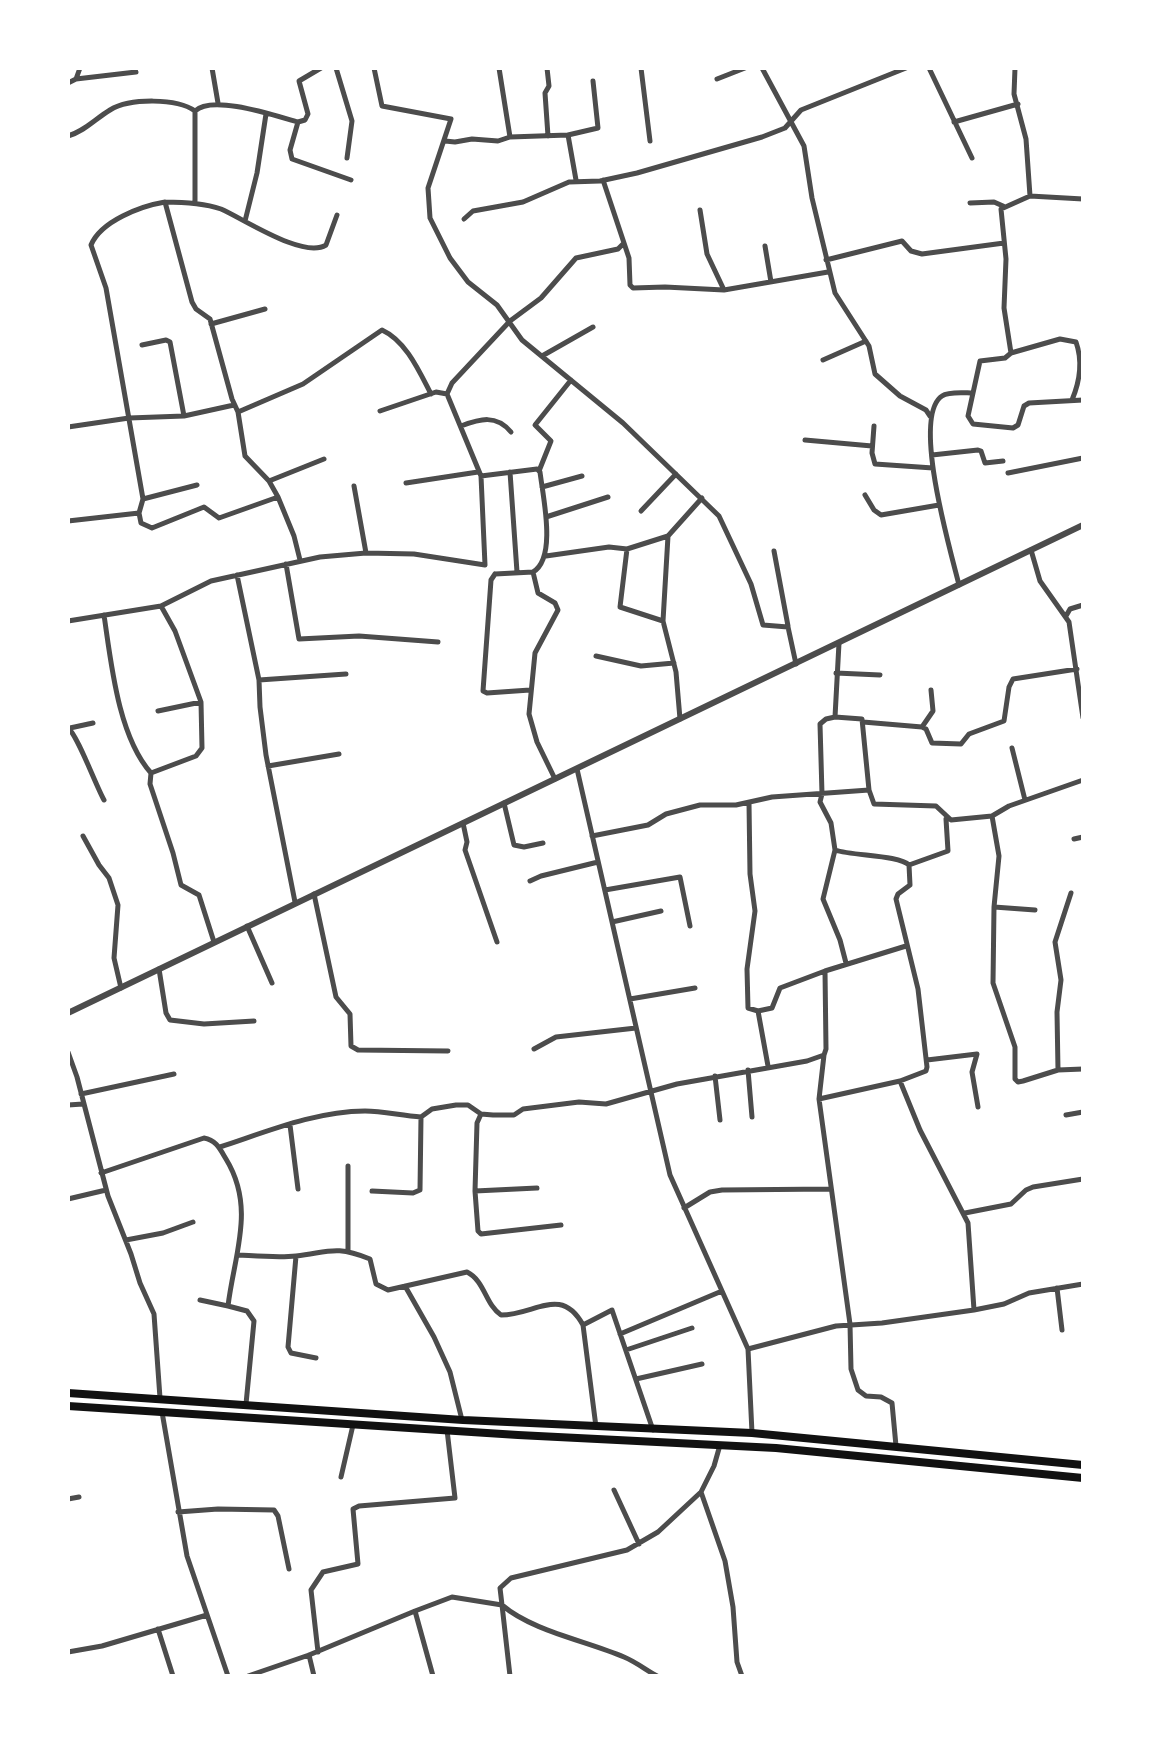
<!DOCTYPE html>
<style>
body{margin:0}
#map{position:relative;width:1151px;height:1744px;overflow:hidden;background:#fff;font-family:"Roboto Condensed",sans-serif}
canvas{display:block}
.frame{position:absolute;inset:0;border:70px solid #fff;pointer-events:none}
</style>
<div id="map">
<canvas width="1151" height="1744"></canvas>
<div class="frame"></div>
</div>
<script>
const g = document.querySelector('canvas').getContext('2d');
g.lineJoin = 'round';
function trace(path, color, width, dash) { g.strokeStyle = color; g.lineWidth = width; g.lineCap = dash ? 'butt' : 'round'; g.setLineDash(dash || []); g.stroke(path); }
trace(new Path2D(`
 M 212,68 L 218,103
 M 336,68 L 352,121 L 347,158
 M 374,68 L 382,106 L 451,119 L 428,188 L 430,218 L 450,258 L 468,282 L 497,305 L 522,340 L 623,423 L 719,516 L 751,584 L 763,625 L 788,627 L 796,664
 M 499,68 L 510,137
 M 547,68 L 549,86 L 545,93 L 548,136
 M 641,68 L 650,141
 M 762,68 L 804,146 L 812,198 L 835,293 L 869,346 L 875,374 L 900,396 L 926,410 L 930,416
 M 929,68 L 972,158
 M 1015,68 L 1014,94 L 1026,139 L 1030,196
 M 76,79 L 136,72
 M 717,79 L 745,68
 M 68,83 L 76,79 L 80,68
 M 298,122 L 305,120 L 308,114 L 299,81 L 321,68
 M 954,122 L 1018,104
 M 568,135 L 598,128 L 593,81
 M 68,136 C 85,131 95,119 110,110 C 130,98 177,98 195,111
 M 445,141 L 455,142 L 472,139 L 498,141 L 510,137 L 568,135 L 576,180
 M 603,180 L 629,258 L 630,285 L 633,288 L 665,287 L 724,290
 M 195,203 L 195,111 C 212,94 276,116 298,122 L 290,150 L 292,159 L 351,180
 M 970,203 L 994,202 L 1003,206
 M 700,210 L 707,254 L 724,290 L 828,272
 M 464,219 L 473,211 L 523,202 L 569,182 L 600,181 L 637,173 L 762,137 L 785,128 L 801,110 L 906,68
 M 245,221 L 257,173 L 266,114
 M 765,246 L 771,282
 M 826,260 L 902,241 L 911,251 L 922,254 L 1004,243
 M 211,324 L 265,309
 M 142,345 L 166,340 L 170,342 L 184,416
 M 1011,353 L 1004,308 L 1006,259 L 1001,209 L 1030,196 L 1083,199
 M 542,356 L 593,327
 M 823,360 L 866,341
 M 973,393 L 968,416 L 973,424 L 1013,428 L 1018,425 L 1024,406 L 1029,403 L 1083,400
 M 447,394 L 452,383 L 510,321 L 541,298 L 576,258 L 618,249 L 623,244
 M 238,412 L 303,384 L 382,330 C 406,341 419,371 431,394
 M 461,426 C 480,419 496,414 511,432
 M 874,426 L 872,453 L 875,464 L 933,468
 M 68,427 L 129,418 L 184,416 L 234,405
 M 805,440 L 872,446
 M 932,455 L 978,450 L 981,451 L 985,463 L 1003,461
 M 539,471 L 551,441 L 535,425 L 571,380
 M 510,472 L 517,572
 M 1008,473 L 1083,458
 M 481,476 L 537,469 L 540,472 C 543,497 557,558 533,572 L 538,593 L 555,603 L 558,610 L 535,653 L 529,714 L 537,742 L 555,779
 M 269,481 L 324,459
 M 406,483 L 478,472
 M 354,486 L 366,553
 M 542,487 L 582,476
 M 865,495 L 874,510 L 881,515 L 939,505
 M 143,499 L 197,485
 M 641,511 L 676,474
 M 139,513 L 141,523 L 152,528 L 204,507 L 219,518 L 278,497
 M 546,517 L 608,497
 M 68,521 L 139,513 L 143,499 L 106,288 L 91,245 C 101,221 141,206 165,202
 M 668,536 L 663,621 L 676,672 L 680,719
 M 1031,550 L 1040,581 L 1069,622 L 1083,718
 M 774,551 L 788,626
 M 546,556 L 609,547 L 627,549
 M 300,560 L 294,536 L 278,497 L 269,481 L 245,456 L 238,412 L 232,399 L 210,319 L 196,309 L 192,302 L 165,202 C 184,202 203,203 221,209 C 244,219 303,259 326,245 L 337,215
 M 286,564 L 299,639 L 359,636 L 438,642
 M 495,574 L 491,580 L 483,691 L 487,693 L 530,690
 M 495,574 L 533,572
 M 237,575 L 259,680 L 260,707 L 266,755 L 295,902
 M 959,585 C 951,552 911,417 942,396 C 949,391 965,393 973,393 L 980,361 L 1005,358 L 1011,353 L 1060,339 L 1076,342 C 1083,362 1080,381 1072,400
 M 161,606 L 175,631 L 201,702 L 202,748 L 196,756 L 151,773 L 150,784 L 173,853 L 181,885 L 199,895 L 214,942
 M 104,615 C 111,662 118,736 151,773
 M 1066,616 L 1070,609 L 1083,605
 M 68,621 L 161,606 L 211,581 L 320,557 L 366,553 L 414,554 L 485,565 L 481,476 L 447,394 L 436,392 L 380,411
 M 663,621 L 620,607 L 627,549 L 668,536 L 702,498
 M 839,643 L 835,717 L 862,719 L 869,790 L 874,804 L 936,806 L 951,820 L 992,816 L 1009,806 L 1083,780
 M 596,656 L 641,666 L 674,663
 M 836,673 L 880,675
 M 259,680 L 346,674
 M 158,711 L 201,702
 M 835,717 L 826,719 L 820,724 L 822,794 L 820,802 L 831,823 L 835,850 L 823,899 L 840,940 L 846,963
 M 863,722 L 922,727 L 926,729 L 932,743 L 961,744 L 969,734 L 1004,721 L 1009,687 L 1013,679 L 1077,669
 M 922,727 L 933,711 L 931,690
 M 68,728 C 77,734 96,786 104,800
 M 70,728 L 93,723
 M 1012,748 L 1025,800
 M 268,766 L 339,754
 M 577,769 L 670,1175 L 748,1349 L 752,1433
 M 504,803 L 514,845 L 524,847 L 543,843
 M 749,803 L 750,874 L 755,911 L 747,969 L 748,1008 L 758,1011 L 772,1008 L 780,988 L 825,971
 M 992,816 L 999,856 L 994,907 L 993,983 L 1015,1047 L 1015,1079 L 1018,1082 L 1023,1081 L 1058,1070 L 1083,1069
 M 463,823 L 467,842 L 465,850 L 497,942
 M 83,836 L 99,865 L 109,878 L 118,905 L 114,958 L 121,988
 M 592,836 L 648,825 L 666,814 L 700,805 L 736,805 L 772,797 L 869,790
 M 1074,839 L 1083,837
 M 909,865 L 948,851 L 946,819
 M 530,881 L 541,876 L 598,862
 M 605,890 L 680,877 L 690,926
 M 314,894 L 336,997 L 350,1014 L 351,1046 L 358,1050 L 448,1051
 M 994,907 L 1035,910
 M 612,922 L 661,911
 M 247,926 L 272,983
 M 159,969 L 166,1013 L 170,1020 L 204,1024 L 254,1021
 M 630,999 L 695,988
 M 758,1011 L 768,1066
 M 534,1049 L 556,1037 L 636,1028
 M 68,1052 L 77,1077 L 108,1196 L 131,1254 L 140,1283 L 154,1314 L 160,1398
 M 824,1055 L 819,1099 L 850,1324 L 851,1369 L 858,1390 L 866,1396 L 881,1397 L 892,1403 L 896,1446
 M 927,1060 L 977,1054 L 972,1072 L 978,1107
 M 748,1070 L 752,1117
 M 1058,1070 L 1057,1012 L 1061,980 L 1055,942 L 1071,893
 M 715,1076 L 720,1120
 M 900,1081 L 920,1130 L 968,1223 L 974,1310
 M 81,1094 L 174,1074
 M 819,1099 L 900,1081 L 926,1071 L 927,1067 L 918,989 L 896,899 L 898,894 L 910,885 L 909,865 C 899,855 853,856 835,850
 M 68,1105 L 83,1104
 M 481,1114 L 477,1123 L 475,1191 L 478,1231 L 481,1234 L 561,1225
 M 1066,1115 L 1083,1112
 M 290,1125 L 298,1189
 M 220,1147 C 266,1132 316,1111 365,1111 C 384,1111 402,1116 421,1117 L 432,1109 L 456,1105 L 468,1105 L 481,1114 L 493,1115 L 514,1115 L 523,1109 L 579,1102 L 606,1104 L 677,1084 L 807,1061 L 824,1055 L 826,1049 L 825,971 L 906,946
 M 348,1166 L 348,1250
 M 101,1173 L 204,1138 C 216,1140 220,1149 226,1159 C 256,1208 234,1255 228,1306 L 247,1311 L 254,1321 L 246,1404
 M 372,1191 L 413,1193 L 420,1190 L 421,1117
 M 475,1191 L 537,1188
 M 68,1199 L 106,1190
 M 684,1208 L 710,1192 L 722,1190 L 831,1189
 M 965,1213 L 1011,1204 L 1026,1190 L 1033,1187 L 1083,1179
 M 126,1240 L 163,1233 L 193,1222
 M 239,1255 C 257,1256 278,1258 296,1256 C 330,1252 335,1245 370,1259 L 376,1284 L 388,1290 L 467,1272 C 485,1281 485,1304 501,1315 C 535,1315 561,1285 583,1325
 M 296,1256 L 288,1347 L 291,1353 L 316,1358
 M 405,1286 L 434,1337 L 450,1372 L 462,1420
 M 1057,1288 L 1062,1330
 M 200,1300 L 228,1306
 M 620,1334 L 722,1291
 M 748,1349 L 836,1326 L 882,1323 L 974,1310 L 1004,1304 L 1029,1293 L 1083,1284
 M 626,1350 L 692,1328
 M 636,1379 L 702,1364
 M 162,1412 L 187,1556 L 228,1676
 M 596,1427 L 583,1325 L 612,1310 L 653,1430
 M 720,1445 L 714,1466 L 701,1492 L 725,1561 L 733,1607 L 737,1662 L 742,1676
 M 341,1477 L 353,1425
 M 614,1490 L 639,1544
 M 68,1499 L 79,1497
 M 178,1512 L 218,1509 L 274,1510 L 278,1516 L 289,1569
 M 415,1611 L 452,1597 L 502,1605 L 510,1676
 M 158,1629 L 173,1676
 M 68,1652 L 102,1646 L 207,1615
 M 318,1652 L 311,1590 L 323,1572 L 358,1564 L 353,1509 L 359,1506 L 455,1498 L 447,1430
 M 309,1655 L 314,1676
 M 248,1676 L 309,1655 L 415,1611 L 433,1676
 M 657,1676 C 646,1670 636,1662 624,1657 C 587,1641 532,1631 502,1605 L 500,1588 L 511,1578 L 627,1550 L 658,1532 L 701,1492`), '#4c4c4c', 5);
trace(new Path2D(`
 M 68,1013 L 1083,525`), '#4c4c4c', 6);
trace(new Path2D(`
 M 68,1393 L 463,1420 L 752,1433 L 1083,1465
 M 68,1406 L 518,1435 L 776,1448 L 1083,1478`), '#111', 8);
</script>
